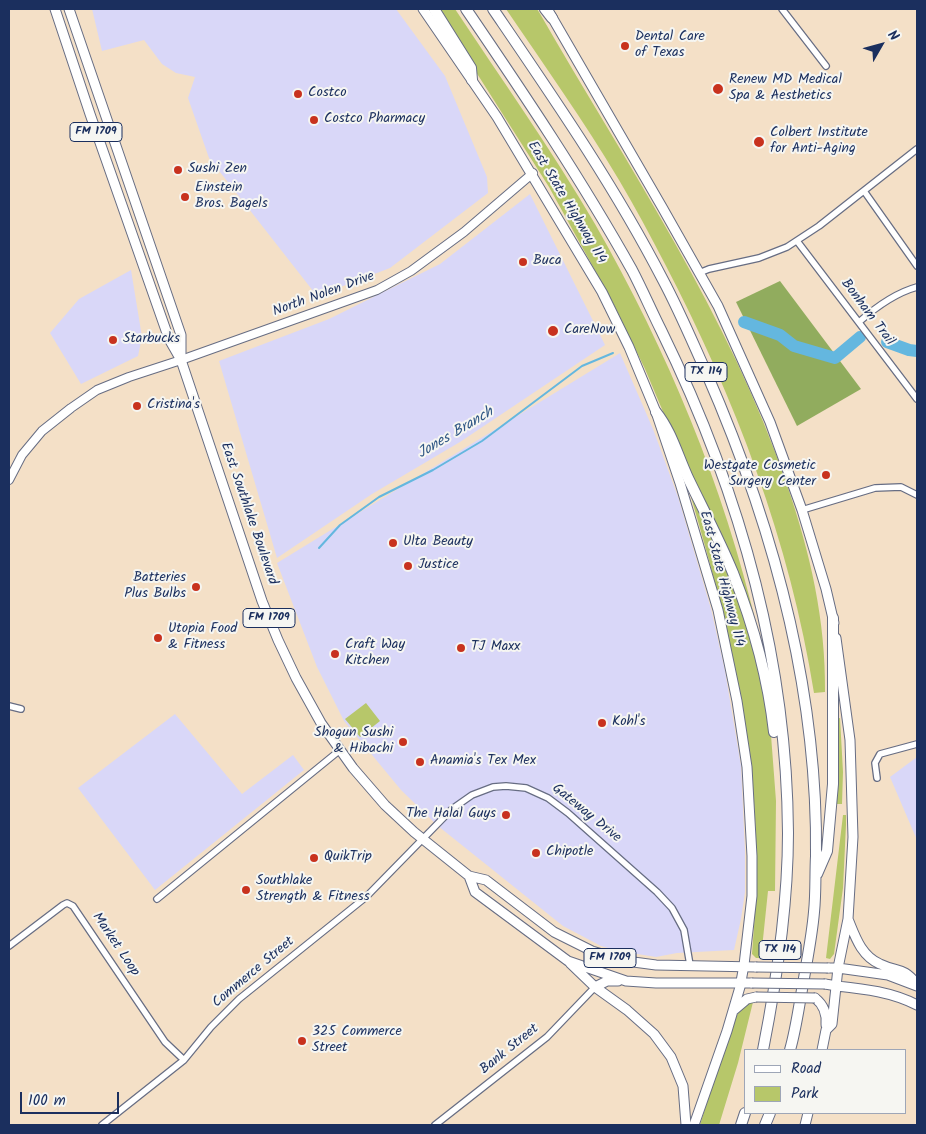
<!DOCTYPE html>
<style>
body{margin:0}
#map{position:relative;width:926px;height:1134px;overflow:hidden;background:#f4e0c7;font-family:Kalam,sans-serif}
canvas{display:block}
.frame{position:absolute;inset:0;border:10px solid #1b2f5e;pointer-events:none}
.legend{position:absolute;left:744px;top:1049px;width:162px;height:65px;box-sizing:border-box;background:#f6f6f2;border:1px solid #9ea6b7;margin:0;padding:6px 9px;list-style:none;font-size:15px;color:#1b2f5e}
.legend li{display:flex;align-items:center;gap:10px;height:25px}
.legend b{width:25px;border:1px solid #9ea6b7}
.north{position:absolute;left:856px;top:20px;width:50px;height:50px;-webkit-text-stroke:4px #f6f6f2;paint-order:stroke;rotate:52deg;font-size:14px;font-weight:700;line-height:20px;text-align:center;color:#1b2f5e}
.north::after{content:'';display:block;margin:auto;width:18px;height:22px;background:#1b2f5e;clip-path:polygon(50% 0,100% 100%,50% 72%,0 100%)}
.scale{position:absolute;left:20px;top:1092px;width:99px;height:22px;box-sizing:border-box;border:2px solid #1b2f5e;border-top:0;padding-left:6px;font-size:15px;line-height:18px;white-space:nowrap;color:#1b2f5e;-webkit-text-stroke:4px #f6f6f2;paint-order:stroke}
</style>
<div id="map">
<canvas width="926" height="1134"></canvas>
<div class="frame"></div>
<ul class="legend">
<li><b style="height:6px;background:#fff"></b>Road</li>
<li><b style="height:14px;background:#b7c76a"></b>Park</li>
</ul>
<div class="north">N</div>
<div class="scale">100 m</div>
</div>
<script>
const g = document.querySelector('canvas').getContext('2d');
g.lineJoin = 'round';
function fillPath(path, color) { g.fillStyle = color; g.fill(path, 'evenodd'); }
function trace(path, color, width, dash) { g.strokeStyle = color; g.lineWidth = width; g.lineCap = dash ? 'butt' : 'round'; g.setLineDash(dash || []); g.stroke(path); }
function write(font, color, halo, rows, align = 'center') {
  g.font = font + ' Kalam,sans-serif'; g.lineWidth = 4; g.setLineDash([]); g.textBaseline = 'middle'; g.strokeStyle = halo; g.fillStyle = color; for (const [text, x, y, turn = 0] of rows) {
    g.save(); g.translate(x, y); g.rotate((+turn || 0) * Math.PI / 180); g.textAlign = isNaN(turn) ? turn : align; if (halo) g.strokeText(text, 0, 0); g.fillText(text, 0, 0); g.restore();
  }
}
fillPath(new Path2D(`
 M 92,9 L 396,9 L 445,76 L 487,177 L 488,193 L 390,268 L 317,296 L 209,158 L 188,98 L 195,77 L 176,73 L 162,64 L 144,40 L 102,51 Z
 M 530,194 L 605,345 L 460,442 L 372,494 L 277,558 L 219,361 L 329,319 L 440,264 Z
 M 131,270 L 142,337 L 138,356 L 81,384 L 50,333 L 79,299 Z
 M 620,353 L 653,429 L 678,497 L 711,609 L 725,671 L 741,766 L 745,851 L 745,892 L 741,919 L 734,950 L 677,953 L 656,957 L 619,951 L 601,946 L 563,926 L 438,826 L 401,790 L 344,721 L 317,667 L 277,563 Z
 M 175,714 L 242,794 L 293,755 L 304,770 L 155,890 L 78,788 Z
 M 917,757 L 917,840 L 890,777 Z`), '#d9d7f8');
fillPath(new Path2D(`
 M 436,9 L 455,9 C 502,80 552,150 595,224 C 668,352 723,484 757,627 L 754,627 L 645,369 L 614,305 L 549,187 Z
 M 506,9 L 537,9 L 539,12 C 628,167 730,316 787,485 C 810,552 826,621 825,692 L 814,693 C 790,542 735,398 665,264 C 650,235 635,207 619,180 C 584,121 544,65 506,9 Z
 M 693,496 L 734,588 L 755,651 L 770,722 L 776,801 L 775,891 L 768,891 L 761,958 L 756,958 L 752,954 C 755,917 757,881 756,844 C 754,725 724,610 691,497 Z
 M 366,703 L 380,721 L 360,737 L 345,719 Z
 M 840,718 L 843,772 L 842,804 L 837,804 L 835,719 Z
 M 843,815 L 846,815 L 846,825 L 843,888 L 834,954 L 830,959 L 826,958 Z
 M 749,1002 L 753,1002 L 738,1063 L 719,1125 L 700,1125 L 732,1023 L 742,1007 Z`), '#b7c76a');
fillPath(new Path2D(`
 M 780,281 L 861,389 L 797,426 L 736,302 Z`), '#91ac5e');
trace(new Path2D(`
 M 319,548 L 340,525 L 379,497 L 433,470 L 482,441 L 582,366 L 613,353`), '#64b7df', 2);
trace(new Path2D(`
 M 744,322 L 780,335 L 794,346 L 835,358 L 860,337
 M 887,342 L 909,350 L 917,351`), '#64b7df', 12);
const minor = new Path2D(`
 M 782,9 L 826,66
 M 864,191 L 917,266
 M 797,241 L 917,399
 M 699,273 L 709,269 L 759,258 L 787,247 L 819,226 L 917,149
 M 859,322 C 876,307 895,293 917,287
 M 802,510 L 875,488 L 901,487 L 917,495
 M 9,706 L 21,709
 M 877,778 L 875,763 L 880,754 L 917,744
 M 157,899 L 340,750
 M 9,946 L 63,905 L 67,903 L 73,906 L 165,1042 L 184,1060
 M 102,1125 L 184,1060 L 211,1027 L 239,999 L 366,897 L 452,809 L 472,795 L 493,787 L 506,786 L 526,788 L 548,798 L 568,813 L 657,892 L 672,908 L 684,930 L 690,965
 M 435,1125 L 547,1037 L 595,987`);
const tertiary = new Path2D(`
 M 9,480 L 22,455 L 42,431 L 71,408 L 97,390 L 129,377 L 181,360 L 377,290 L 411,271 L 464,232 L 533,173`);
const secondary = new Path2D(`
 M 423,9 L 497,117 L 602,292 L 629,347 L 656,412 L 680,483 L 718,610 L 737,701 L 747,767 L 752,856 L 752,896 L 744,965 L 740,987 L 727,1031 L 694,1125
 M 549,12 L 662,207 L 718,306 L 770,422 L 802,510 L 826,589 L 834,623
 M 848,919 C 855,936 861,956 880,964 C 899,973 902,966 917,984
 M 838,968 L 888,975 L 917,986
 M 837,986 C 865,989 892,992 917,1005
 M 815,998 C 824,1005 827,1014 826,1025
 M 734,1010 L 747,999 L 756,997
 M 822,1050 L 826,1030 L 832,1024 L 838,968 L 848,919 L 853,837 L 850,740 L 836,638
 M 805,1125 L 808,1113`);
const primary = new Path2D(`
 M 55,9 L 90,114 L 169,339 L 181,360 L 262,601 L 278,640 L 296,678 L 321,723 L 353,768 L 385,805 L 414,832 L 469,876 L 486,880 L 554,932 L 592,951 L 626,961 L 656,965 L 756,967
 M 69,9 L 181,335 L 181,360
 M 469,876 L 475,892 L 568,961 L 626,981 L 656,983 L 752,983
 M 570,963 L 595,987 L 627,1010 L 654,1034 L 671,1057 L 683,1086 L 686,1125
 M 828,968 L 838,968
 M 825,984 L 837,986
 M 595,987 L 607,981 L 618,981`);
const motorway = new Path2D(`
 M 434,9 L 471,68 L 472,80
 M 466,9 C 524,94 581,179 632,270 C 642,289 651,310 661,330 C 738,487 787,658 788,833 C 788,906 777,979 763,1050
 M 493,9 C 553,97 614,185 663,280 C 679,310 692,341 706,372 C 773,525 818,687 816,856 C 815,874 816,893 814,912 C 812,936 807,960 803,984 C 799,1006 796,1029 790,1050
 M 545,9 L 552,18
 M 656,412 C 672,432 678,457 689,480 C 704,511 720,541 733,573 C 753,624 768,678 774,732
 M 817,874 L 827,851 L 833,784 L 833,618
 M 741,1125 L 745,1113
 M 765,1125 L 770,1113`);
trace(minor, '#676d83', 8);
trace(tertiary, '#676d83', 10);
trace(secondary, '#676d83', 11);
trace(primary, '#676d83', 11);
trace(motorway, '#676d83', 12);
trace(minor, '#fff', 5.5);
trace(tertiary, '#fff', 8);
trace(secondary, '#fff', 9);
trace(primary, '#fff', 9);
trace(motorway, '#fff', 10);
const secondaryBridge = new Path2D(`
 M 756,997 L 815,998`);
const primaryBridge = new Path2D(`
 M 756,967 L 828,968
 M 752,983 L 825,984`);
trace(secondaryBridge, '#676d83', 11, []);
trace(primaryBridge, '#676d83', 11, []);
trace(secondaryBridge, '#fff', 9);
trace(primaryBridge, '#fff', 9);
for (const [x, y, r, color] of [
 [625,46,5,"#c8321e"],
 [718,89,6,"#c8321e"],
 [298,94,5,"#c8321e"],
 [314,120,5,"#c8321e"],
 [759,142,6,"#c8321e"],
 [178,170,5,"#c8321e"],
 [185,197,5,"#c8321e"],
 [523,262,5,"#c8321e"],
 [553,331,6,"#c8321e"],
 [113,340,5,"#c8321e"],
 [137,406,5,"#c8321e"],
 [826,475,5,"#c8321e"],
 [393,543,5,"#c8321e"],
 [408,566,5,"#c8321e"],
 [196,587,5,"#c8321e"],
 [158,638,5,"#c8321e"],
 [461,648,5,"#c8321e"],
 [335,654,5,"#c8321e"],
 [602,723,5,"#c8321e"],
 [403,742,5,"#c8321e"],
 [420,762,5,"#c8321e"],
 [506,815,5,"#c8321e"],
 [536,853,5,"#c8321e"],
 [314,858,5,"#c8321e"],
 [246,890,5,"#c8321e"],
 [302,1041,5,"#c8321e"]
]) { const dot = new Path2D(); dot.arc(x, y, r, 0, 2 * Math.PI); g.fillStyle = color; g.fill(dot); trace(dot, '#f6f6f2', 2); }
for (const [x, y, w] of [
 [96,132,52],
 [706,372,42],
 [269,618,52],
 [780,950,42],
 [610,958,52]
]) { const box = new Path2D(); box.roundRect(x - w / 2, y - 9.5, w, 19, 4); g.fillStyle = '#f6f6f2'; g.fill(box); trace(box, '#1b2f5e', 1); }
write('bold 12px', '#1b2f5e', null, [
 ["FM 1709",96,132],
 ["TX 114",706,372],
 ["FM 1709",269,618],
 ["TX 114",780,950],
 ["FM 1709",610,958]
]);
write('14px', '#1b2f5e', '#f6f6f2', [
 ["Dental Care",635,38],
 ["of Texas",635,54],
 ["Renew MD Medical",729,81],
 ["Spa & Aesthetics",729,97],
 ["Costco",308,94],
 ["Costco Pharmacy",324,120],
 ["Colbert Institute",770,134],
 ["for Anti-Aging",770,150],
 ["Sushi Zen",188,170],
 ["Einstein",195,189],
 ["Bros. Bagels",195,205],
 ["Buca",533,262],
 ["CareNow",564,331],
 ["Starbucks",123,340],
 ["Cristina's",147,406],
 ["Westgate Cosmetic",816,467,"right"],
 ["Surgery Center",816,483,"right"],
 ["Ulta Beauty",403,543],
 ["Justice",418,566],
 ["Batteries",186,579,"right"],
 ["Plus Bulbs",186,595,"right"],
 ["Utopia Food",168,630],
 ["& Fitness",168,646],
 ["Craft Way",345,646],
 ["Kitchen",345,662],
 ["TJ Maxx",471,648],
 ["Kohl's",612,723],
 ["Shogun Sushi",393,734,"right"],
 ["& Hibachi",393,750,"right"],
 ["Anamia's Tex Mex",430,762],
 ["The Halal Guys",496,815,"right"],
 ["Chipotle",546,853],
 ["QuikTrip",324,858],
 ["Southlake",256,882],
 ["Strength & Fitness",256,898],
 ["325 Commerce",312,1033],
 ["Street",312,1049]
], 'left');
write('14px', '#1b2f5e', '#f6f6f2', [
 ["East State Highway 114",566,203,59],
 ["North Nolen Drive",324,295,-20],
 ["Bonham Trail",867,313,53],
 ["East Southlake Boulevard",248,514,71],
 ["East State Highway 114",721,579,75],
 ["Gateway Drive",586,814,39],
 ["Market Loop",115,945,56],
 ["Commerce Street",254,973,-40],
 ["Bank Street",510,1050,-39]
]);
write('italic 15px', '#315885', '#f6f6f2', [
 ["Jones Branch",456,434,-31]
]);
</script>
